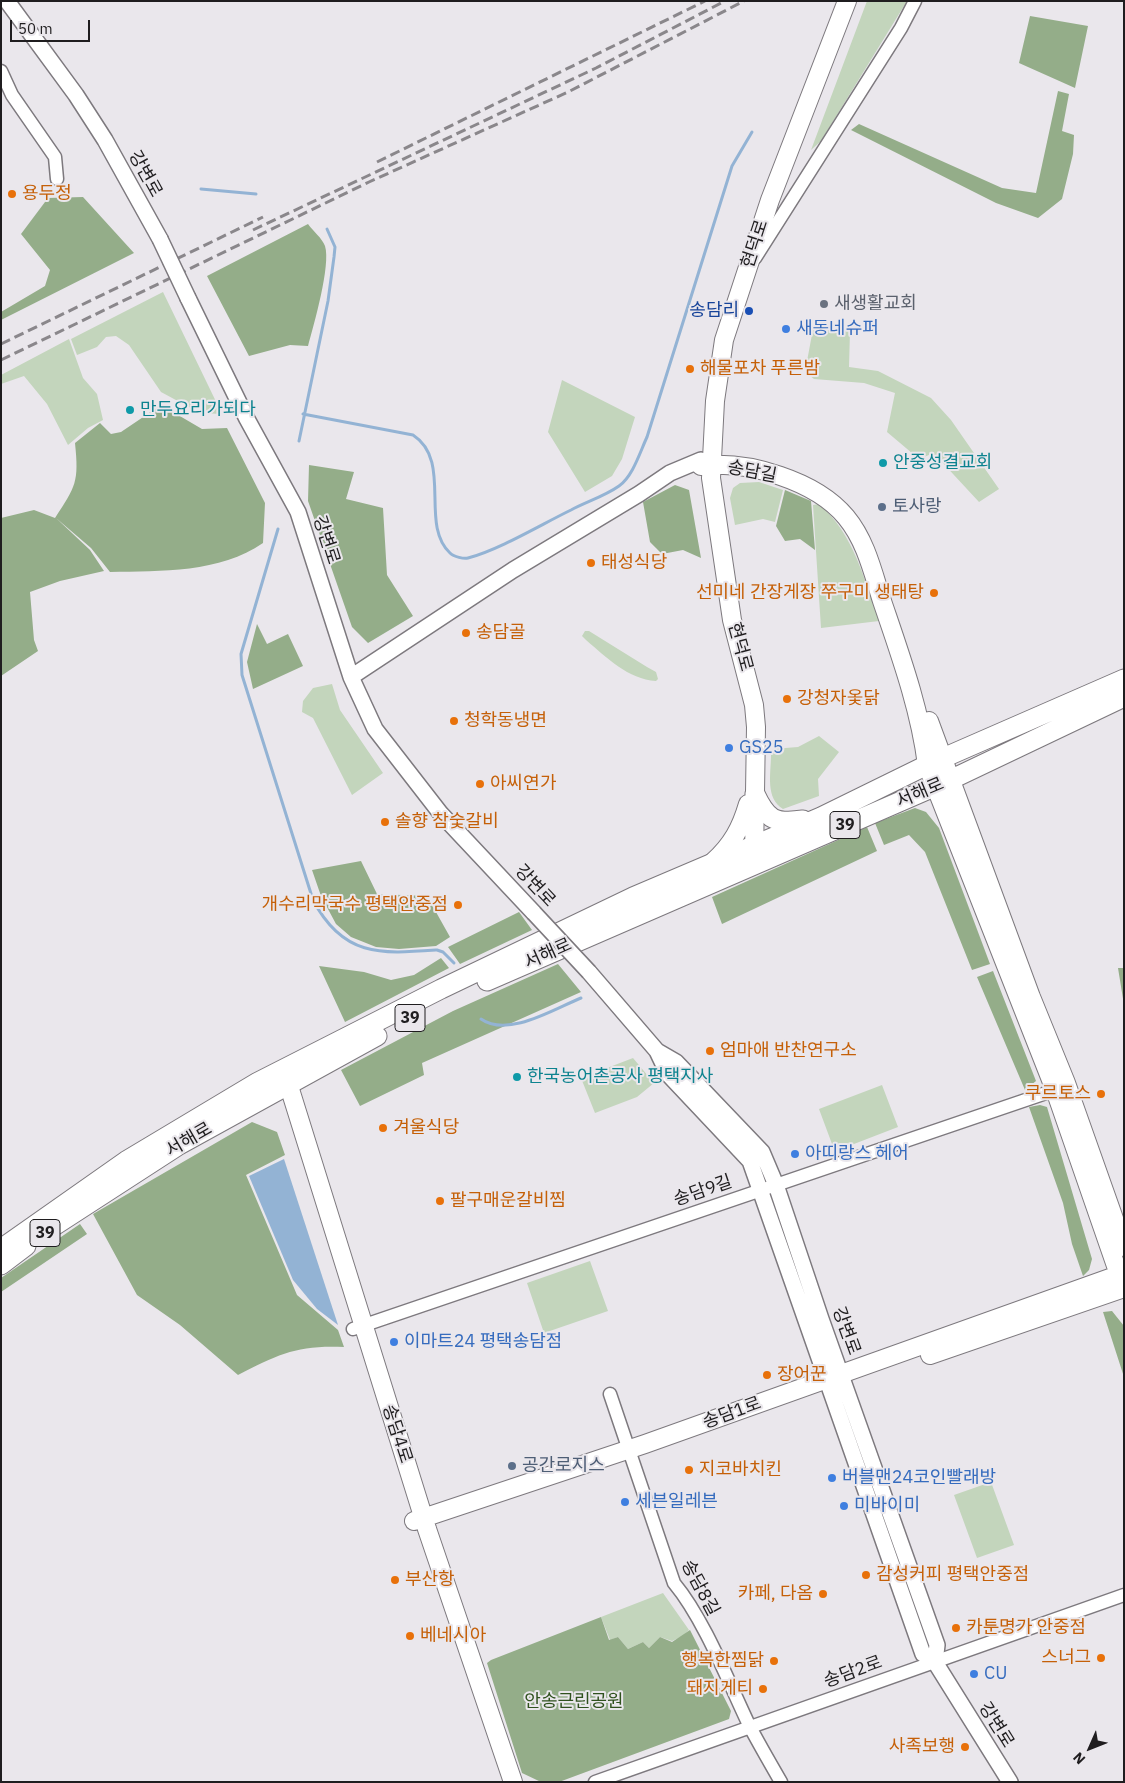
<!DOCTYPE html>
<meta charset="utf-8">
<style>
body{margin:0}
#map{position:relative;width:1125px;height:1783px;overflow:hidden;background:#eae7ec;font-family:"IBM Plex Sans",sans-serif}
canvas{display:block}
.frame{position:absolute;inset:0;border:2px solid #1f1d1f;pointer-events:none}
.north{position:absolute;left:1065px;top:1723px;width:50px;height:50px;-webkit-text-stroke:4px #eae7ec;paint-order:stroke;rotate:226deg;font-size:14px;font-weight:700;line-height:20px;text-align:center;color:#1f1d1f}
.north::after{content:'';display:block;margin:auto;width:18px;height:22px;background:#1f1d1f;clip-path:polygon(50% 0,100% 100%,50% 72%,0 100%)}
.scale{position:absolute;left:10px;top:20px;width:80px;height:22px;box-sizing:border-box;border:2px solid #1f1d1f;border-top:0;padding-left:6px;font-size:15px;line-height:18px;white-space:nowrap;color:#1f1d1f;-webkit-text-stroke:4px #eae7ec;paint-order:stroke}
</style>
<div id="map">
<canvas width="1125" height="1783"></canvas>
<div class="frame"></div>
<div class="north">N</div>
<div class="scale">50 m</div>
</div>
<script>
const g = document.querySelector('canvas').getContext('2d');
g.lineJoin = 'round';
function fillPath(path, color) { g.fillStyle = color; g.fill(path, 'evenodd'); }
function trace(path, color, width, dash) { g.strokeStyle = color; g.lineWidth = width; g.lineCap = dash ? 'butt' : 'round'; g.setLineDash(dash || []); g.stroke(path); }
function write(font, color, halo, rows, align = 'center') {
  g.font = font + ' "IBM Plex Sans","Noto Sans KR",sans-serif'; g.lineWidth = 4; g.setLineDash([]); g.textBaseline = 'middle'; g.strokeStyle = halo; g.fillStyle = color; for (const [text, x, y, turn = 0] of rows) {
    g.save(); g.translate(x, y); g.rotate((+turn || 0) * Math.PI / 180); g.textAlign = isNaN(turn) ? turn : align; if (halo) g.strokeText(text, 0, 0); g.fillText(text, 0, 0); g.restore();
  }
}
fillPath(new Path2D(`
 M 867,1 L 907,1 L 821,141 L 811,150 Z
 M 163,292 L 222,414 L 200,413 L 161,392 L 129,345 L 116,336 L 106,337 L 97,347 L 77,355 L 71,339 Z
 M 813,329 L 850,331 L 849,367 L 878,371 L 931,398 L 951,420 L 999,489 L 979,502 L 941,461 L 929,455 L 919,459 L 887,432 L 895,393 L 864,383 L 814,379 L 805,372 Z
 M 69,339 L 83,378 L 97,394 L 103,420 L 88,428 L 68,445 L 47,404 L 24,376 L 1,384 L 1,375 Z
 M 562,380 L 635,417 L 622,459 L 612,476 L 585,492 L 548,432 Z
 M 759,482 L 783,490 L 775,522 L 763,519 L 735,525 L 730,498 L 733,488 L 740,483 Z
 M 819,504 C 854,534 864,579 879,621 L 821,628 L 813,505 Z
 M 585,631 L 589,631 L 647,667 L 656,672 L 658,679 L 656,681 C 628,679 607,658 586,640 L 582,636 Z
 M 332,684 L 340,710 L 383,773 L 352,795 L 313,718 L 302,712 L 303,701 L 313,688 Z
 M 819,736 L 839,752 L 818,779 L 819,796 L 783,809 C 765,798 771,774 771,755 L 773,749 L 798,747 Z
 M 633,1058 L 654,1083 L 637,1097 L 595,1113 L 581,1078 Z
 M 882,1085 L 898,1127 L 841,1149 L 832,1144 L 819,1109 Z
 M 590,1261 L 608,1311 L 544,1333 L 527,1283 Z
 M 991,1482 L 1014,1545 L 977,1558 L 954,1495 Z
 M 663,1593 L 689,1630 L 683,1636 L 672,1641 L 660,1637 L 649,1648 L 643,1642 L 628,1649 L 618,1637 L 610,1640 L 601,1617 Z`), '#c3d5bc');
fillPath(new Path2D(`
 M 1030,16 L 1088,26 L 1075,88 L 1019,63 Z
 M 1058,91 L 1069,94 L 1062,131 L 1074,135 L 1073,154 L 1062,199 L 1038,218 L 996,203 L 851,130 L 859,124 L 1002,188 L 1036,193 Z
 M 83,197 L 134,253 L 1,320 L 1,312 L 45,286 L 50,270 L 21,234 L 48,198 Z
 M 308,224 C 313,231 322,238 325,246 C 331,265 314,324 308,346 L 290,345 L 249,356 L 207,276 Z
 M 161,405 L 202,429 L 227,428 L 265,503 L 263,543 C 220,573 161,571 110,572 L 91,548 L 56,518 L 90,550 L 104,571 L 60,581 L 30,592 L 34,640 L 38,651 L 1,676 L 1,518 L 34,510 L 55,518 C 76,486 79,482 75,443 L 100,423 L 111,434 L 121,432 Z
 M 309,465 L 354,472 L 346,499 L 383,508 L 387,575 L 413,616 L 368,643 L 352,627 L 308,501 Z
 M 675,485 L 689,490 L 701,558 L 683,550 L 662,554 L 650,542 L 643,502 Z
 M 785,490 L 811,501 L 815,550 L 800,539 L 785,541 L 776,526 Z
 M 257,624 L 267,644 L 288,634 L 303,666 L 253,689 L 247,662 Z
 M 915,808 L 926,812 L 939,828 L 990,964 L 972,970 L 925,852 L 909,835 L 884,845 L 875,823 Z
 M 867,827 L 877,851 L 722,924 L 712,897 Z
 M 361,861 L 377,894 L 427,896 L 450,937 L 436,946 L 399,949 L 376,947 L 351,937 L 336,924 L 321,896 L 312,870 Z
 M 519,912 L 532,930 L 460,964 L 448,947 Z
 M 441,958 L 449,968 L 345,1022 L 319,966 L 364,972 L 391,980 L 414,975 Z
 M 558,964 L 581,992 L 422,1063 L 424,1075 L 360,1106 L 341,1070 L 453,1011 Z
 M 1118,968 L 1124,968 L 1124,1005 Z
 M 993,971 L 1036,1081 L 1025,1090 L 977,977 Z
 M 1040,1105 L 1047,1107 L 1092,1259 L 1089,1270 L 1083,1276 L 1072,1244 L 1063,1203 L 1029,1107 Z
 M 252,1122 L 277,1132 L 285,1155 L 246,1175 L 297,1295 L 338,1330 L 344,1347 C 297,1345 279,1354 238,1375 L 180,1325 L 137,1295 L 93,1214 Z
 M 80,1224 L 87,1234 L 1,1292 L 1,1278 Z
 M 1112,1311 L 1124,1326 L 1124,1377 L 1103,1312 Z
 M 899,1554 L 930,1647 L 928,1648 L 895,1556 Z
 M 601,1617 L 609,1640 L 618,1637 L 628,1649 L 643,1642 L 649,1648 L 660,1637 L 672,1642 L 690,1630 L 731,1711 L 729,1719 L 559,1782 L 541,1782 L 522,1773 L 487,1663 L 491,1660 Z`), '#94ad89');
fillPath(new Path2D(`
 M 284,1159 L 338,1325 L 317,1309 L 293,1280 L 249,1176 Z`), '#93b3d4');
trace(new Path2D(`
 M 201,189 L 256,194
 M 303,414 L 413,435 C 453,461 419,524 450,553 C 454,557 464,559 468,558 C 499,550 542,524 571,510 C 586,502 605,496 619,486 C 633,476 640,452 647,437 L 732,166 L 752,132
 M 299,441 L 328,301 L 334,257 L 335,247 L 327,229
 M 278,529 L 241,654 L 242,675 L 313,900 C 343,957 380,954 437,950 L 443,952 L 454,963
 M 481,1019 C 508,1038 554,1009 581,998`), '#93b3d4', 3);
const minor = new Path2D(`
 M 1,71 L 12,95 L 55,157 L 57,179
 M 755,258 L 901,28 L 915,1
 M 353,1329 L 1055,1090
 M 610,1394 L 674,1583 C 704,1619 728,1681 749,1725 C 759,1744 770,1763 781,1782
 M 595,1782 L 1124,1595`);
const tertiary = new Path2D(`
 M 7,1 L 76,95 L 105,140 L 160,239
 M 188,298 L 247,419 L 298,512 L 351,677 L 375,729 L 441,814 L 534,913
 M 351,677 L 513,570 L 639,494 L 670,473 L 701,460
 M 589,972 L 657,1051 L 668,1074 L 750,1161 L 923,1654 L 935,1662 L 1010,1782
 M 657,1051 L 676,1062 L 762,1152 L 776,1185 L 821,1319 L 937,1645 L 935,1662`);
const secondary = new Path2D(`
 M 701,466 C 748,460 816,481 846,517 C 866,541 873,573 882,601 C 900,654 920,709 927,765 L 1055,1090 L 1124,1289
 M 929,721 L 1031,997 L 1066,1083 L 1124,1247
 M 754,858 L 756,727 L 754,705 L 732,620 L 711,478 L 715,401 L 724,340 L 770,200 L 847,1
 M 713,862 C 732,845 741,828 748,804
 M 288,1083 L 427,1529 L 513,1782
 M 930,1355 L 1124,1288
 M 414,1521 L 645,1444 L 1124,1273`);
const primary = new Path2D(`
 M 755,794 C 767,820 775,824 803,820
 M 487,981 L 952,779 L 1124,697
 M 54,1226 L 179,1145 L 377,1036
 M 1,1249 L 126,1161 L 258,1082 L 441,989 L 633,897 L 821,817 L 927,765 L 1124,679
 M 1,1265 L 26,1246`);
trace(minor, '#7d797e', 15);
trace(tertiary, '#7d797e', 18);
trace(secondary, '#7d797e', 20);
trace(primary, '#7d797e', 21);
trace(minor, '#fff', 12);
trace(tertiary, '#fff', 15);
trace(secondary, '#fff', 18);
trace(primary, '#fff', 19);
trace(new Path2D(`
 M 377,162 L 705,1
 M 253,230 L 596,68 L 725,1
 M 1,344 L 263,217
 M 1,360 L 369,182 L 568,92 L 744,1`), '#8a878b', 3, [10, 5]);
const tertiaryBridge = new Path2D(`
 M 160,239 L 188,298
 M 534,913 L 589,972`);
trace(tertiaryBridge, '#7d797e', 18, []);
trace(tertiaryBridge, '#fff', 15);
for (const [x, y, r, color] of [
 [12,194,5,"#e8710a"],
 [824,304,5,"#6b7280"],
 [749,311,5,"#1a4fb4"],
 [786,329,5,"#3f7fe0"],
 [690,369,5,"#e8710a"],
 [130,410,5,"#0f9aa8"],
 [883,463,5,"#0f9aa8"],
 [882,507,5,"#5c6f8a"],
 [591,563,5,"#e8710a"],
 [934,593,5,"#e8710a"],
 [466,633,5,"#e8710a"],
 [787,699,5,"#e8710a"],
 [454,721,5,"#e8710a"],
 [729,748,5,"#3f7fe0"],
 [480,784,5,"#e8710a"],
 [385,822,5,"#e8710a"],
 [458,905,5,"#e8710a"],
 [710,1051,5,"#e8710a"],
 [517,1077,5,"#0f9aa8"],
 [1101,1094,5,"#e8710a"],
 [383,1128,5,"#e8710a"],
 [795,1154,5,"#3f7fe0"],
 [440,1201,5,"#e8710a"],
 [394,1342,5,"#3f7fe0"],
 [767,1375,5,"#e8710a"],
 [512,1466,5,"#5c6f8a"],
 [689,1470,5,"#e8710a"],
 [832,1478,5,"#3f7fe0"],
 [625,1502,5,"#3f7fe0"],
 [844,1506,5,"#3f7fe0"],
 [866,1575,5,"#e8710a"],
 [395,1580,5,"#e8710a"],
 [823,1594,5,"#e8710a"],
 [956,1628,5,"#e8710a"],
 [410,1636,5,"#e8710a"],
 [1101,1658,5,"#e8710a"],
 [774,1661,5,"#e8710a"],
 [974,1674,5,"#3f7fe0"],
 [763,1689,5,"#e8710a"],
 [965,1747,5,"#e8710a"]
]) { const dot = new Path2D(); dot.arc(x, y, r, 0, 2 * Math.PI); g.fillStyle = color; g.fill(dot); trace(dot, '#eae7ec', 2); }
for (const [x, y, w] of [
 [845,825,30],
 [410,1018,30],
 [45,1233,30]
]) { const box = new Path2D(); box.roundRect(x - w / 2, y - 13.5, w, 27, 4); g.fillStyle = '#eae7ec'; g.fill(box); trace(box, '#1f1d1f', 1); }
write('bold 16px', '#1f1d1f', null, [
 ["39",845,825],
 ["39",410,1018],
 ["39",45,1233]
]);
write('18px', '#1f1d1f', '#eae7ec', [
 ["강변로",145,174,61],
 ["현덕로",755,244,-72],
 ["송담길",752,472,11],
 ["강변로",326,540,72],
 ["현덕로",740,647,75],
 ["서해로",920,793,-23],
 ["강변로",535,886,47],
 ["서해로",548,954,-24],
 ["서해로",189,1140,-30],
 ["송담9길",703,1191,-19],
 ["강변로",846,1331,70],
 ["송담1로",732,1413,-20],
 ["송담4로",397,1434,72],
 ["송담8길",700,1588,62],
 ["송담2로",853,1672,-20],
 ["강변로",996,1725,58]
]);
write('18px', '#c56008', '#eae7ec', [
 ["용두정",22,194],
 ["해물포차 푸른밤",700,369],
 ["태성식당",601,563],
 ["선미네 간장게장 쭈구미 생태탕",924,593,"right"],
 ["송담골",476,633],
 ["강청자옻닭",797,699],
 ["청학동냉면",464,721],
 ["아씨연가",490,784],
 ["솔향 참숯갈비",395,822],
 ["개수리막국수 평택안중점",448,905,"right"],
 ["엄마애 반찬연구소",720,1051],
 ["쿠르토스",1091,1094,"right"],
 ["겨울식당",393,1128],
 ["팔구매운갈비찜",450,1201],
 ["장어꾼",777,1375],
 ["지코바치킨",699,1470],
 ["감성커피 평택안중점",876,1575],
 ["부산항",405,1580],
 ["카페, 다옴",813,1594,"right"],
 ["카툰명가 안중점",966,1628],
 ["베네시아",420,1636],
 ["스너그",1091,1658,"right"],
 ["행복한찜닭",764,1661,"right"],
 ["돼지게티",753,1689,"right"],
 ["사족보행",955,1747,"right"]
], 'left');
write('18px', '#5b616d', '#eae7ec', [
 ["새생활교회",834,304]
], 'left');
write('18px', '#164399', '#eae7ec', [
 ["송담리",739,311]
], 'right');
write('18px', '#366cbe', '#eae7ec', [
 ["새동네슈퍼",796,329],
 ["GS25",739,748],
 ["아띠랑스 헤어",805,1154],
 ["이마트24 평택송담점",404,1342],
 ["버블맨24코인빨래방",842,1478],
 ["세븐일레븐",635,1502],
 ["미바이미",854,1506],
 ["CU",984,1674]
], 'left');
write('18px', '#0d838f', '#eae7ec', [
 ["만두요리가되다",140,410],
 ["안중성결교회",893,463],
 ["한국농어촌공사 평택지사",527,1077]
], 'left');
write('18px', '#4e5e75', '#eae7ec', [
 ["토사랑",892,507],
 ["공간로지스",522,1466]
], 'left');
write('18px', '#2f511d', '#eae7ec', [
 ["안송근린공원",574,1702]
]);
</script>
